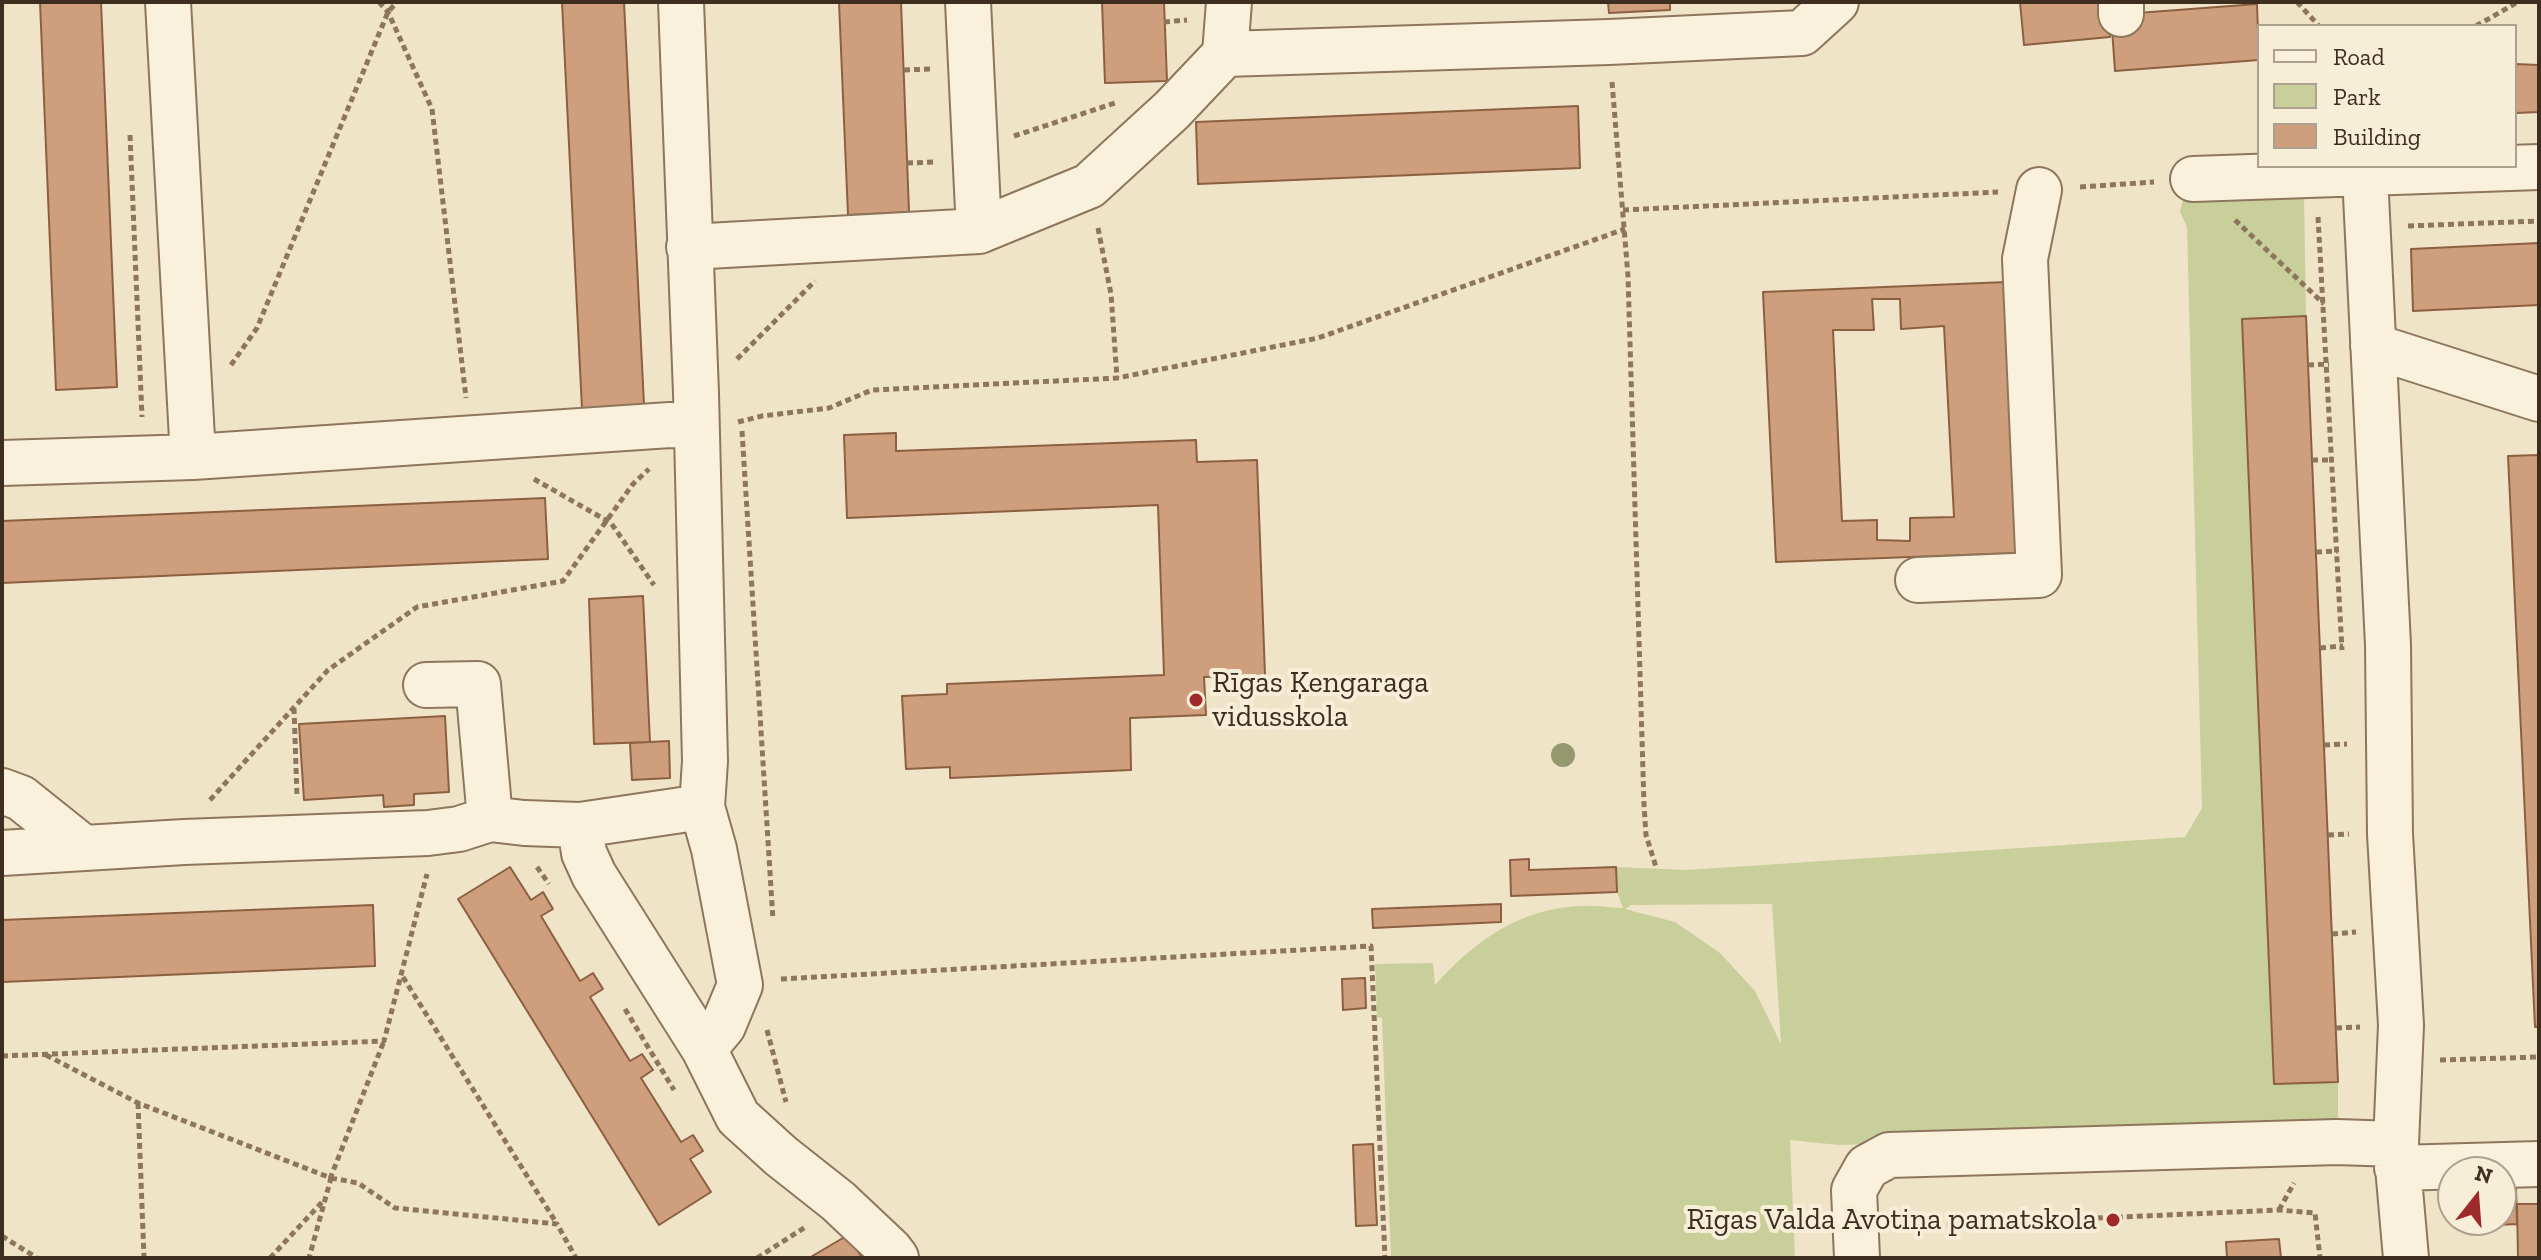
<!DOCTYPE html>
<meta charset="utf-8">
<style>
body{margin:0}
#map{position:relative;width:2541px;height:1260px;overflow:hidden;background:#f0e4c8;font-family:"Zilla Slab",serif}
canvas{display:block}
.frame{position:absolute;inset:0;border:4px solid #3d2e20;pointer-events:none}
.legend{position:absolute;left:2257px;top:24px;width:260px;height:144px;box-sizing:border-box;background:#f7eed8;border:2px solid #ada18e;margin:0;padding:10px 14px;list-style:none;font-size:24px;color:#3d2e20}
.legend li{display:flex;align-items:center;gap:16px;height:40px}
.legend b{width:40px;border:2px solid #ada18e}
.north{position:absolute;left:2437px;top:1156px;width:80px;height:80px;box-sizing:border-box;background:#f7eed8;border:2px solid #ada18e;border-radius:50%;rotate:17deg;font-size:22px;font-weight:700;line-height:32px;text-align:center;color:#3d2e20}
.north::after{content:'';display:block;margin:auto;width:28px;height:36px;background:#9e2a2b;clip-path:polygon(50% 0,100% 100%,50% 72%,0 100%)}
</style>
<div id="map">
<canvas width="2541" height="1260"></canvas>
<div class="frame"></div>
<ul class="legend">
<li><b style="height:10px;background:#faf1dc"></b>Road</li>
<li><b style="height:22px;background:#c9cf9b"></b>Park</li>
<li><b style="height:22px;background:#cf9f7d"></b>Building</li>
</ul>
<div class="north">N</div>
</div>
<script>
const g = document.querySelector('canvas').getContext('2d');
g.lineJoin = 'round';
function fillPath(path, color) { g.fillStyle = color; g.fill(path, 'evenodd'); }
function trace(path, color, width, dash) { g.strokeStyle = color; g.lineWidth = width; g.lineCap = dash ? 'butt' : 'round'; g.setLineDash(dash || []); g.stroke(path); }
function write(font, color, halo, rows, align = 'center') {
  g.font = font + ' "Zilla Slab",serif'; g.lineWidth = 8; g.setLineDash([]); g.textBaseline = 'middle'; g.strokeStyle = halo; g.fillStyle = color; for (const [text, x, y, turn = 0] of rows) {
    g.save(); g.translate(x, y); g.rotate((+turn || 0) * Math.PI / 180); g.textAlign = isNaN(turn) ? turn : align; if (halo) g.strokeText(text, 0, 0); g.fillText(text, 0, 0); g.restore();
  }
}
fillPath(new Path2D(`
 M 2304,193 L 2306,316 L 2242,319 L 2274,1084 L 2338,1082 L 2338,1131 L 1838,1145 L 1790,1140 L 1795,1258 L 1391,1258 L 1382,1018 L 1377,1017 L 1375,964 L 1433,963 L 1435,985 C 1473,942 1519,909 1579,906 C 1594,905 1609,908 1623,908 L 1617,892 L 1616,867 L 1687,870 L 2185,837 L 2202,808 L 2187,227 L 2180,212 L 2184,194 ZM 1772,904 L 1781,1044 L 1755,991 L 1720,953 L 1675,922 L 1625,909 L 1631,905 Z`), '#c9cf9b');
const building = new Path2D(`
 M 40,2 L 101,2 L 117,387 L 56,390 Z
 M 562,2 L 624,2 L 644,405 L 582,409 Z
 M 839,2 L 901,2 L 909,212 L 848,215 Z
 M 1102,2 L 1164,2 L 1167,81 L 1105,83 Z
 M 1608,2 L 1670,2 L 1670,10 L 1609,13 Z
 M 2020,2 L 2107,2 L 2110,37 L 2024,45 Z
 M 2257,4 L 2259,60 L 2115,71 L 2111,15 Z
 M 2515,64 L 2539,65 L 2539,112 L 2515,113 Z
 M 1578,106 L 1580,168 L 1198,184 L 1196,122 Z
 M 2539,243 L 2539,305 L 2413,311 L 2411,249 Z
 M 2007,282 L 2018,553 L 1776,562 L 1763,292 ZM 1872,299 L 1900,299 L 1901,329 L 1944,326 L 1954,517 L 1910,518 L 1910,541 L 1877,540 L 1877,520 L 1842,521 L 1833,330 L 1874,330 Z
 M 2306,316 L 2338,1082 L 2274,1084 L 2242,319 Z
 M 896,433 L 896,451 L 1196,440 L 1197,462 L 1257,460 L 1265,675 L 1204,677 L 1206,715 L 1130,718 L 1131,770 L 950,778 L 950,767 L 906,769 L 902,696 L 947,694 L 947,684 L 1164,675 L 1158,505 L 847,518 L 844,435 Z
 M 2539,455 L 2539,1027 L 2535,1027 L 2508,456 Z
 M 545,498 L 548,559 L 2,583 L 2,521 Z
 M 643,596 L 650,742 L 594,744 L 589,599 Z
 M 445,716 L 449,792 L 414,794 L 414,805 L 384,807 L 383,795 L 304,800 L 299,724 Z
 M 669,741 L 670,778 L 632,780 L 630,743 Z
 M 1529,859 L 1529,870 L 1616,867 L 1617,892 L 1511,896 L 1510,860 Z
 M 510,867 L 531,900 L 543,892 L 553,909 L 541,916 L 580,981 L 593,973 L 603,989 L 590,997 L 630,1061 L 642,1054 L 653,1070 L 641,1078 L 681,1142 L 693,1135 L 703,1151 L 690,1159 L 711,1192 L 659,1225 L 458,899 Z
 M 1501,904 L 1501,922 L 1373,928 L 1372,909 Z
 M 373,905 L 375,966 L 2,982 L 2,920 Z
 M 1365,978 L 1366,1008 L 1343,1010 L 1342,979 Z
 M 1373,1144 L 1377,1225 L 1356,1226 L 1353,1145 Z
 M 2516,1187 L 2517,1224 L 2478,1226 L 2478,1220 L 2501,1220 L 2501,1188 Z
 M 2517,1204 L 2539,1204 L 2539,1258 L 2518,1258 Z
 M 848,1235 L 862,1258 L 809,1258 Z
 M 2279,1239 L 2281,1258 L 2227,1258 L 2226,1242 Z`);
fillPath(building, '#cf9f7d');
trace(building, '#8d5f41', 2);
const minor = new Path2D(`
 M 681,2 L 696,393 L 705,761 L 702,807 L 714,849 L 740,985 L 723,1026 L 704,1049
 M 968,2 L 979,231
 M 2121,2 L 2121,14
 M 1225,54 L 1609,42 L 1802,33 L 1836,2
 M 2365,175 L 2388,645 L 2390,834 L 2401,1025 L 2396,1144 L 2406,1258
 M 2193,179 L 2539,167
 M 689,247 L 979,231 L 1089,186 L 1172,110 L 1225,54 L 1229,2
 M 2373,346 L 2539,399
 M 193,457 L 670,425 L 696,426
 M 2,463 L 193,457 L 168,2
 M 1918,580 L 2039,575 L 2025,259 L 2039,190
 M 426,685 L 478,684 L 490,819
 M 2,791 L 21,798 L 81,846
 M 580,825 L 584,853 L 594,875 L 704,1049 L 738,1117 L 781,1156 L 838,1201 L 890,1250 L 896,1258
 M 2,853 L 184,842 L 428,833 L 459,829 L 490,819 L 524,823 L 580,825 L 702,807
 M 2397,1168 L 2539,1164
 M 1857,1258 L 1854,1190 L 1867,1167 L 1889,1155 L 2337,1142 L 2396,1144`);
trace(minor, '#8d765c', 48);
trace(new Path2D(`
 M 379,2 L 388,12 L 432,109 L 466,398
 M 2297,2 L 2319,26
 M 1164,22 L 1187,20
 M 2476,26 L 2518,2
 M 904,70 L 930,69
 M 1612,82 L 1628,276 L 1644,805 L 1646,835 L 1656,867
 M 130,135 L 142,417
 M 1014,136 L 1115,103
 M 907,163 L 935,162
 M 2080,187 L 2154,182
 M 1623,210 L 1998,192
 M 2318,217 L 2342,650
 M 2235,220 L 2324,304
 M 2408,226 L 2539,221
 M 1098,228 L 1111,294 L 1117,378
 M 737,359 L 815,281
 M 231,365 L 257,328 L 388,12 L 397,2
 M 2308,365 L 2329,364
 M 738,422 L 762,416 L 829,408 L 872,390 L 1117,378 L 1318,338 L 1625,229
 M 742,431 L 773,920
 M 2312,460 L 2333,460
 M 534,479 L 611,523 L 654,585
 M 2316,552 L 2338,551
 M 2320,648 L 2343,646
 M 294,708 L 297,797
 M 2324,745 L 2347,744
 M 210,800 L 328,670 L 417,607 L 563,581 L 633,484 L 649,469
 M 2328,835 L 2349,834
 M 537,867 L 549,884
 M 2332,934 L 2356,932
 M 403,977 L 557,1224
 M 781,979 L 1371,946 L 1385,1258
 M 625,1009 L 674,1090
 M 2336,1028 L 2360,1027
 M 767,1030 L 786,1102
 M 46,1055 L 138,1103 L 331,1178 L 309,1258
 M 2,1056 L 384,1041 L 427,874
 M 2440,1060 L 2539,1057
 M 138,1103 L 144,1258
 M 331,1178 L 358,1183 L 395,1208 L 557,1224 L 576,1258
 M 330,1179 L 384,1041
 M 2279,1210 L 2294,1183
 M 1897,1227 L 2279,1210 L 2315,1213 L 2320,1258
 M 2,1236 L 37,1258
 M 270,1258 L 324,1200
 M 757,1258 L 807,1226`), '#8d765c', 5, [6, 4]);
trace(minor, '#faf1dc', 44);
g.fillStyle = '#96986f';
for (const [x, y] of [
 [1563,755]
]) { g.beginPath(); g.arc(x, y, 12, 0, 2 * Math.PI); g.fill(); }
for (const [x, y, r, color] of [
 [1196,700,8,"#9e2a2b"],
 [2113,1220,8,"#9e2a2b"]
]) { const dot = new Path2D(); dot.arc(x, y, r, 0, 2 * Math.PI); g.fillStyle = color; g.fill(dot); trace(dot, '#f7eed8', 3); }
write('30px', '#3d2e20', '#f7eed8', [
 ["Rīgas Ķengaraga",1212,683],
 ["vidusskola",1212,717],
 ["Rīgas Valda Avotiņa pamatskola",2097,1220,"right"]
], 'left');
</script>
